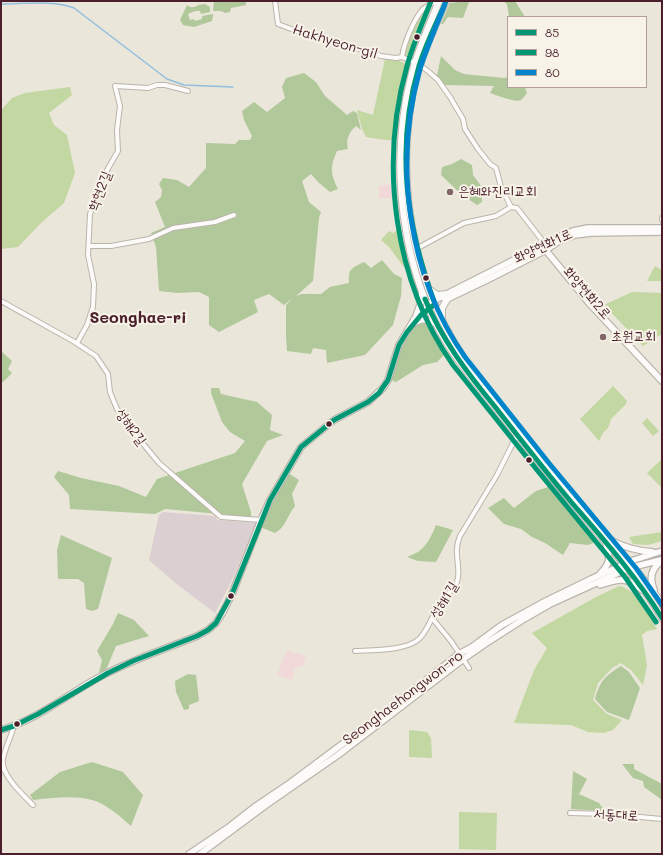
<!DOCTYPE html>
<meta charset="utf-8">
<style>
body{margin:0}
#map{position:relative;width:663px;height:855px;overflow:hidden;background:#eae6d9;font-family:Mali,sans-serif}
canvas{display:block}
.frame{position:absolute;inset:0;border:2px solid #4a1f2b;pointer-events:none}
.legend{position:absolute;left:507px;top:16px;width:140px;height:72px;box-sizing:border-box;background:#f7f3e8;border:1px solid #b29e9c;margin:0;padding:5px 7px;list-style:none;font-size:12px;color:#4a1f2b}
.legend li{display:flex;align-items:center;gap:8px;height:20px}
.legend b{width:20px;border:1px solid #b29e9c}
</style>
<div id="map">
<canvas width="663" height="855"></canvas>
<div class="frame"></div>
<ul class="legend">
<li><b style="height:5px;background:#009775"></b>85</li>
<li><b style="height:5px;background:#009775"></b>98</li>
<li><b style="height:5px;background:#0085ca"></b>80</li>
</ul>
</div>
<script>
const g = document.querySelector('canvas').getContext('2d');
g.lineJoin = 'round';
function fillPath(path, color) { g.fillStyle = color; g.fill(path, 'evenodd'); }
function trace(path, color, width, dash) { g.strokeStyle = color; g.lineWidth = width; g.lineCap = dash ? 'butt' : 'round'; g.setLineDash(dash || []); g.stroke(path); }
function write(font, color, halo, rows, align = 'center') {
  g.font = font + ' Mali,"Poor Story",sans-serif'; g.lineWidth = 4; g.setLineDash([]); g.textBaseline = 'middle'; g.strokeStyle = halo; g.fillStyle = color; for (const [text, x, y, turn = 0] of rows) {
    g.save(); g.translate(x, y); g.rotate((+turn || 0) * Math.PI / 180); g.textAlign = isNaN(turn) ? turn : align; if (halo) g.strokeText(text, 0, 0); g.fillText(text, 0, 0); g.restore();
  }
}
fillPath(new Path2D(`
 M 394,184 L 395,198 L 379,198 L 378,186 Z
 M 287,650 L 306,656 L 303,666 L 295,668 L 292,680 L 277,675 Z`), '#f1d9d9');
fillPath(new Path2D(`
 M 163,512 L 216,516 L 217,520 L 257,523 L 231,582 L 215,613 L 174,582 L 149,560 L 159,515 Z`), '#dccfd1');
fillPath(new Path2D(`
 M 429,6 L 430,7 L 423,21 L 409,58 L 404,54 C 410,35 415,21 429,6 Z
 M 385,59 L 400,61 L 406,64 L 394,140 L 385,140 L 366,137 L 362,129 L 357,110 L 373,115 Z
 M 70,87 L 72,95 L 49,113 L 54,125 L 67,135 L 75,173 L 64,203 L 41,223 L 18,247 L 1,249 L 1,110 L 12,98 L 25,93 Z
 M 399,229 L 410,270 L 407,271 L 389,247 L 381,240 L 389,231 L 393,233 Z
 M 655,266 L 662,270 L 662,281 L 647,281 Z
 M 632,292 L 662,293 L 662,334 L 643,346 L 604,305 Z
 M 613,386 L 627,401 L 626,404 L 611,419 L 608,428 L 603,433 L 599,441 L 580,419 Z
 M 647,418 L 659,431 L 653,436 L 642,423 Z
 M 662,459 L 662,488 L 647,473 Z
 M 662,532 L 662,541 L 648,545 L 633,544 L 629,537 Z
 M 619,586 C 637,589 648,615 657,629 L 647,631 L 642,635 L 647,665 L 643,685 L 631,670 L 621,663 L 612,668 L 598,683 L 593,700 L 607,714 L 622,720 L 613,730 L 604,733 L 588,732 L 571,725 L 514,723 L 534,670 L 547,648 L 532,633 L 596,597 Z
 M 409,730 L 427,732 L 431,738 L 432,758 L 409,757 Z
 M 459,812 L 497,813 L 496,850 L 459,849 Z`), '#c3d7a3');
fillPath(new Path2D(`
 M 214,1 L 246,1 L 246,5 L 231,8 L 230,12 L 225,13 L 221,11 L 213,11 Z
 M 465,1 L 469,2 L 463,18 L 448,17 L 443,24 L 441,24 L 450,3 Z
 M 503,1 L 515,1 L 525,17 L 509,17 L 507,4 Z
 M 205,4 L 210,7 L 210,12 L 201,14 L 200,11 L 195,11 L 188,14 L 190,20 L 194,19 L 195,21 L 202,19 L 202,16 L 213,14 L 212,21 L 194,27 L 183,25 L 180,20 L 187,5 L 190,7 L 195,7 L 198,5 Z
 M 441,56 L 455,70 L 464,74 L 504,78 L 508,77 L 508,87 L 525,87 L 527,93 C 525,95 523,99 521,100 C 516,103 496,95 490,93 L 494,86 L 443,85 L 437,76 Z
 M 304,73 L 316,82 L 325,96 L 347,115 L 353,111 L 357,113 L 361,130 L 356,126 C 348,133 346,140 348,149 L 337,151 C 330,167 330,173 338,189 L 330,192 L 318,182 L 311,174 L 302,181 L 309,202 L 321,212 L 319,218 L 313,281 L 296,296 L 302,294 L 321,294 L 330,287 L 349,283 C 348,268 352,268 364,262 L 371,268 L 382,260 L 394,274 L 402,278 L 401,296 L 393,325 L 365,355 L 327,363 L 326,350 L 313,348 L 311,354 L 287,351 L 286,336 L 286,305 L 293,298 L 284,305 L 269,294 L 254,300 L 258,312 L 219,332 L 209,325 L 209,297 L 199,292 L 177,293 L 159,291 L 156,247 L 151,233 L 165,227 L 155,202 L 161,197 L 162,190 L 159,184 L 163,178 L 177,180 L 189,187 L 206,168 L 206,143 L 235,144 L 239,140 L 250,140 L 252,136 L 244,120 L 242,111 L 254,102 L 267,112 L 285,98 L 282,87 L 286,78 Z
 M 461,159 L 472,165 L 473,175 L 481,186 L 482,202 L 477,205 L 462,195 L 441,175 L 442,167 L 452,164 Z
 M 423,322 L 428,324 L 445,354 L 437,362 L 423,365 L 396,382 L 391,380 C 391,369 409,330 417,324 C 418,323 422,322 423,322 Z
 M 1,351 L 12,361 L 8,369 L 12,373 L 3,382 L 1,381 Z
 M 211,388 L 219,388 L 221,394 L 257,402 L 272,415 L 270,430 L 283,435 L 267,441 L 242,484 L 251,512 L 251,517 L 165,509 L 155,514 L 70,509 L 69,495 L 54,477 L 58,471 L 81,478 L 119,486 L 146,497 L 157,479 L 235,453 L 245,441 L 230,432 L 222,422 L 211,393 Z
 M 288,473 L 299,480 L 292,494 L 295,506 C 287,516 286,527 275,533 L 260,527 L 274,497 Z
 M 548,487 L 596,542 L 588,545 L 570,543 L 563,555 L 545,543 L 532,537 L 521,529 L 504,524 L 488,508 L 504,498 L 514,508 L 536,491 Z
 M 436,525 L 453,530 L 436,562 L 418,561 L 407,557 C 411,555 415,554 418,552 C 427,546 432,535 436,525 Z
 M 61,535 L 112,558 L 98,609 L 92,611 L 86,609 L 84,583 L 78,579 L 58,579 L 57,550 Z
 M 118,613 L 134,620 L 149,636 L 116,646 L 106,670 L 99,673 L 102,660 L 97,651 L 113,624 Z
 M 621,666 L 629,672 L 640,688 L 629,720 L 607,712 L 595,699 C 600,681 605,676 621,666 Z
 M 188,674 L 196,675 L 199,701 L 189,705 L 189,709 L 184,710 L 176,692 L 175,681 Z
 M 92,762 L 123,772 L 143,795 L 131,826 C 121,817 105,803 92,800 C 75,795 51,798 33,800 L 30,795 L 60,772 Z
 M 622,764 L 634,764 L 634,769 L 662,784 L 662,800 L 644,787 L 643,781 L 633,778 Z
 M 573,771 L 587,779 L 579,794 L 599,803 L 605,811 L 571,809 Z`), '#b1c89b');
trace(new Path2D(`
 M 1,4 C 23,4 54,0 74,8 L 167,79 L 184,85 L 233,87`), '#92bedf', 1.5);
const street = new Path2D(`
 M 275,1 L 278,24 L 307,35 L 322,37 L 381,56 L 396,58 L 402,57 L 420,65 L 429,72 L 438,80 L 450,97 L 463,119 L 465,129 L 478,149 L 490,164 L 496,168 L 501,187 L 511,207
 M 402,57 C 404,43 414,19 423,9 C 427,6 432,3 437,1
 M 662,218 L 662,220
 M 89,246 L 111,246 L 149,239 L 173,228 L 215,222 L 234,215
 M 416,249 L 464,223 L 496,216 L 511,207 L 517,208 L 545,244
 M 1,301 L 73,341 L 96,356 L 108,374 L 110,392 L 117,409 L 130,428 L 159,463 L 221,517 L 261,520
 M 77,343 L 87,325 L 93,307 L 94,284 L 88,255 L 90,214 L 102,179 L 118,151 L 117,130 L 120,106 L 115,86 L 148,88 L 157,85 L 165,85 L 188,91
 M 432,618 L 451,641 L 469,668
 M 355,651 C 372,650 408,651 420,638 C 429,628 433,614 440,603 C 445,595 457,588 458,578 C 460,562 453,552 460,536 L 497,475 L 515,439 L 518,437
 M 14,726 C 11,737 5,748 3,759 C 0,774 23,795 33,805
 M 1,770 L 2,762
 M 570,813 L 607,814 L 662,819`);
const secondary = new Path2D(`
 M 544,248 L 589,303 L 662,381
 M 445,300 L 487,280 L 546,250 L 559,241 L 575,235 L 591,233 L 662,232
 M 416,316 L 421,302 L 422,292
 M 413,324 C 422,318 427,319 436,324
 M 612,541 C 626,548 638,551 653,552
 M 633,567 L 661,560
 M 599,575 C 611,563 610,559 606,543
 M 600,585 C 618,579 627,576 642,590
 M 654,590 C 649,578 651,568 662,561
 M 1,730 C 36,720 64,697 96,679 C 128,661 163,650 197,636 L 208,630 L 216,623 L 223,612 L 232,594 L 261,520 L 270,500 L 301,447 L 334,420 L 368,402 L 383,388 L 388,380 L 399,345 L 415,318 L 433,301 L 559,237 L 573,231 L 588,228 L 662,228
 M 189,854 L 229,827 L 256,806 L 290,783 L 396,704 L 459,654 L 472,647 L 502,625 L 546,601 L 591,579 L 634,560 L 662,551
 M 200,854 L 266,805 L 338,755 L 462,660 L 485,644 L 524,619 L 550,604 L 627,569`);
const primary = new Path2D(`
 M 439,1 C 429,26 417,51 411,77 C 389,163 401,270 448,345 C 462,367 479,387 495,407 C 520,439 545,470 571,501 C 602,539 638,576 662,618
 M 446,1 C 437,22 427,43 420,65 C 412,88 409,113 407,137 C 402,211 419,286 458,349 C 473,374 492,396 511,418 C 537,452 564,485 592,518 C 616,546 641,574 662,604
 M 430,290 L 437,295 L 448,294
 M 442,317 L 442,308 L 448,298`);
trace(street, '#bbb4ac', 6);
trace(secondary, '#bbb4ac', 8);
trace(primary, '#bbb4ac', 8);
trace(street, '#fcfbf9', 4);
trace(secondary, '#fcfbf9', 5.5);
trace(primary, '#fcfbf9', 6);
trace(new Path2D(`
 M 425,299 C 442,340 468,374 496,408 C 521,440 546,472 572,503 C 604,540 636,576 662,618
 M 1,730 L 14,726 L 38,714 L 108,673 L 133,661 L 197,636 L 208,630 L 216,623 L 232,594 L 270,500 L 301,447 L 334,420 L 368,402 L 379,393 L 388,380 L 399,345 L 407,332 L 421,315 L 435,304 C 406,225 395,148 419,66 C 426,43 437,22 446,1`), '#009775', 5);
trace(new Path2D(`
 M 431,1 C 423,22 413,44 407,66 C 379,165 394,281 453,365 L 537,470 L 625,577 L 656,622`), '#009775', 5);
trace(new Path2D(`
 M 445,4 C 437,25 427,46 420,69 C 393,164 408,276 465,357 L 548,462 L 636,568 L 662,605`), '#0085ca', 5);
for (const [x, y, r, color] of [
 [417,37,3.5,"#4a1f2b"],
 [450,192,4,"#826568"],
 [426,278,3.5,"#4a1f2b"],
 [603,337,4,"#826568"],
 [329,424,3.5,"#4a1f2b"],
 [529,460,3.5,"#4a1f2b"],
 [231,596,3.5,"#4a1f2b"],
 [17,724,3.5,"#4a1f2b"]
]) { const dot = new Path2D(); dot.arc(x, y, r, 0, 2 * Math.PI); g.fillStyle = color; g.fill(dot); trace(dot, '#f7f3e8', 1.5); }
write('14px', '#4a1f2b', '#f7f3e8', [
 ["Hakhyeon-gil",335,42,17],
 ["학현2길",100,191,-69],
 ["화양현화1로",543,246,-25],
 ["화양현화2로",587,293,49],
 ["성해2길",131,427,54],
 ["성해1길",444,600,-58],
 ["Seonghaehongwon-ro",403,698,-37],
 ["서동대로",616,815,3]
]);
write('14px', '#4a1f2b', '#f7f3e8', [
 ["은혜와진리교회",458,192],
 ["초원교회",611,337]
], 'left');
write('bold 16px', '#4a1f2b', '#f7f3e8', [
 ["Seonghae-ri",138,318]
]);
</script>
